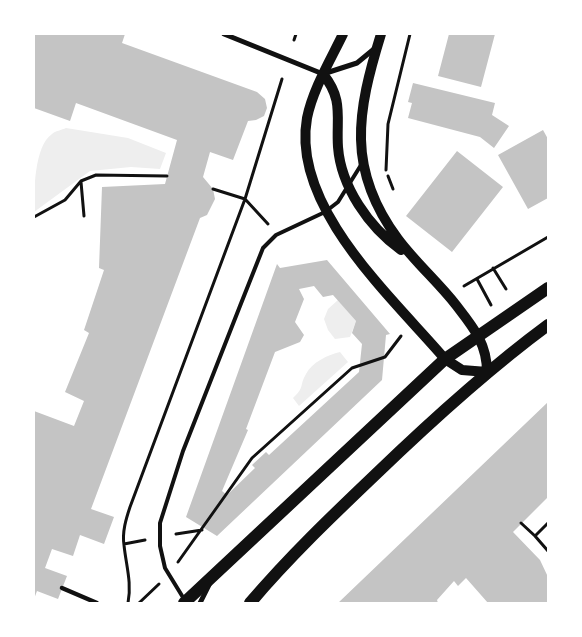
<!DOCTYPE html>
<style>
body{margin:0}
#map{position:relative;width:582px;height:637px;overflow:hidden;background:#fff;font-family:"DM Sans",sans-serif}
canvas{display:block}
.frame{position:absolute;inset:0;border:35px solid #fff;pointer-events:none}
</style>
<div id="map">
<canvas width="582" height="637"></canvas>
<div class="frame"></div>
</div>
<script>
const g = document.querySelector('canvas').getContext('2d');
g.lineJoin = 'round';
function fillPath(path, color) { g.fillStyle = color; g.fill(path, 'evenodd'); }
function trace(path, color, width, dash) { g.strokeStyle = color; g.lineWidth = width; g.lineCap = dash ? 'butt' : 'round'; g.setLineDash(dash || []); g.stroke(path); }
fillPath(new Path2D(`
 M 66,128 L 128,138 L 166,153 L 160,169 L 131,167 L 90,171 L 34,212 C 34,193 34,146 52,134 C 55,131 62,130 66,128 Z
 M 338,300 L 356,321 L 350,337 L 335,339 L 328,330 L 324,319 L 328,309 Z
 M 340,352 L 348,362 L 299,406 L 293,398 C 305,387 299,386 306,374 C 312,362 328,355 340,352 Z`), '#eee');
fillPath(new Path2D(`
 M 34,34 L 125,34 L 122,43 L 257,92 L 265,99 L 267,108 L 264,116 L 256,120 L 248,121 L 233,160 L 210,152 L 203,177 L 213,189 L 215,199 L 207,215 L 200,218 L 91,509 L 114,517 L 104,544 L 80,535 L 73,556 L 52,549 L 45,568 L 67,576 L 58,599 L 37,591 L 34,599 L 34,411 L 74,426 L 84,401 L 65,392 L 89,333 L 84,330 L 104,270 L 99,268 L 102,187 L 165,184 L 177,140 L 76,103 L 70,121 L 34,108 Z
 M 449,34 L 495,34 L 481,87 L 438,76 Z
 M 413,83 L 495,103 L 492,115 L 509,126 L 494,148 L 480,137 L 408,118 L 412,103 L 408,102 Z
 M 543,130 L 548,139 L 548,198 L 528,209 L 498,155 Z
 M 457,151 L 503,187 L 452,252 L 406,216 Z
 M 327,260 L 390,334 L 386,335 L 382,380 L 217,536 L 186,517 L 277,264 L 280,268 ZM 314,286 L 323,297 L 333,295 L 356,321 L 352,333 L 362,344 L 359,372 L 269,455 L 266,452 L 252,465 L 255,468 L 227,495 L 222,491 L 248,430 L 246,429 L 275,352 L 300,342 L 304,335 L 295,322 L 304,299 L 299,289 Z
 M 548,402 L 548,497 L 513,532 L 540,560 L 548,577 L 548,603 L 488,603 L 466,578 L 458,586 L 454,581 L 437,600 L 438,603 L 338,603 Z`), '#c4c4c4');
trace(new Path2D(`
 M 294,40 L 296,34
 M 386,170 L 388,124 L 410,34
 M 388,176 L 393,189
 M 81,182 L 84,216
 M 213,189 L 245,199 L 268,224
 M 34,217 L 65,200 L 81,181 L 96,175 L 167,176
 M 493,268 L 506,289
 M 477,279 L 491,305
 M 464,286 L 548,237
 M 521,523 L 535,536 L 548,523
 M 176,534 L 202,530
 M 535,536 L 548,551
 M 124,544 L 145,540
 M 178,562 L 252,458 L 352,368 L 385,357 L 401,336
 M 128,603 C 132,583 126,565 124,545 C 122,532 126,519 130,507 L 245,199 L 282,79
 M 139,603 L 159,584`), '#111', 3);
trace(new Path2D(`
 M 184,599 L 165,568 L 160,546 L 160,523 L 183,451 L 240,306 L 263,248 L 276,235 L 325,212 L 338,202 L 361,165`), '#111', 4);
trace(new Path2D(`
 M 62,588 L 97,603`), '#111', 4.5);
trace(new Path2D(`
 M 224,34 L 323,74 L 357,63 L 374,49
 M 200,603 L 209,585`), '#111', 5);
trace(new Path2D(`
 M 343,34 C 330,61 313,89 307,118 C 291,207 392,297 445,359 L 462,370 L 487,372 C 487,343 473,327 456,305 C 438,282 416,263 398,239 C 346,169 357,112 381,34
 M 323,74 C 344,100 336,117 338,147 C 341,187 369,227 401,250`), '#111', 10);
trace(new Path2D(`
 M 184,603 L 445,359 L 548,288
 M 250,603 C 289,557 332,516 375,475 C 430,422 487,370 548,325`), '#111', 12);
</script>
